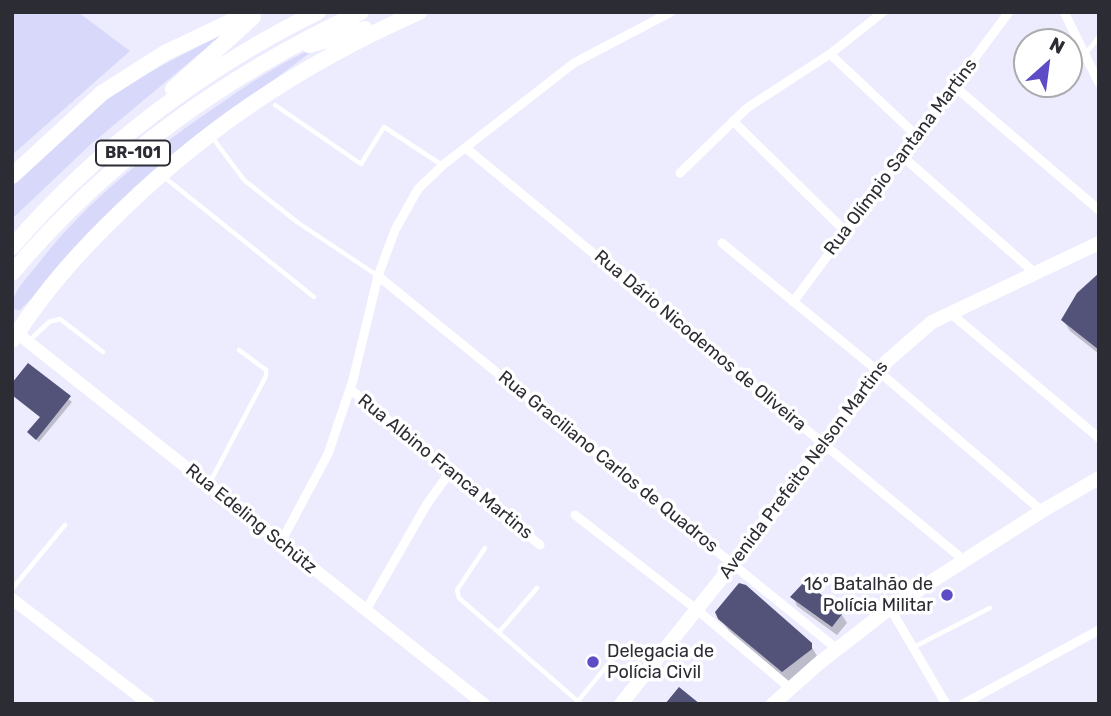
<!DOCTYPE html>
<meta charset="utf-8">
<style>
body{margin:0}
#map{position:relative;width:1111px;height:716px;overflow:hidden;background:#ececfe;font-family:Rubik,sans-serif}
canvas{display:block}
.frame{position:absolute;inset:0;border:14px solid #2c2c34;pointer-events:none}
.north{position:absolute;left:1013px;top:28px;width:70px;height:70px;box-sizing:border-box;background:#fff;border:2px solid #ababae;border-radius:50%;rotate:28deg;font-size:19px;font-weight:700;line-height:28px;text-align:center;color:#2c2c34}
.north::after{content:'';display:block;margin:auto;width:24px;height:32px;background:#5d4cc5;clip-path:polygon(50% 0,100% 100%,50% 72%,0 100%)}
</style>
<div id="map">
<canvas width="1111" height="716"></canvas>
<div class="frame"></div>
<div class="north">N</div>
</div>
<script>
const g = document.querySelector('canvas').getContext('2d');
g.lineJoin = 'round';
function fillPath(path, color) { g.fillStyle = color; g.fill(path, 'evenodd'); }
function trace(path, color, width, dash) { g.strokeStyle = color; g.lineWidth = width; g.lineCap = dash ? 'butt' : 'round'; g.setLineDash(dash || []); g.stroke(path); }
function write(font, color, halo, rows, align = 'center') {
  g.font = font + ' Rubik,sans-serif'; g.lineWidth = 7; g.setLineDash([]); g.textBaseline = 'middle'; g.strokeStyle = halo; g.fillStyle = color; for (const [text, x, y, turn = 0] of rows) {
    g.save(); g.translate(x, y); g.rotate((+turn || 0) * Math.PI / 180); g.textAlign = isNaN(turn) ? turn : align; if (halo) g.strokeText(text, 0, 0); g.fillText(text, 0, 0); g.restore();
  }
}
fillPath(new Path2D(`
 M 12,12 L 78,12 L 130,51 L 12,155 L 12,112 L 14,110 L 12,108 Z
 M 223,34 L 90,145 L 12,219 L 12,183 C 39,159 64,132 92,110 C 132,79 178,57 223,34 Z
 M 319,46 L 173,155 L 20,310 L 12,309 C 12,291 27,278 38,264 C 87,200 151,151 217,106 C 249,84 282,61 319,46 Z`), '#d8d8fb');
fillPath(new Path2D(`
 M 1099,275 L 1099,354 L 1070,331 L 1063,320 Z
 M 29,366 L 72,402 L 39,442 L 29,433 L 41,418 L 12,395 L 12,386 Z
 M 805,583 L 842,615 L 847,623 L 837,635 L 797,606 L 793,597 Z
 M 724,624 L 810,644 L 817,656 L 789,682 L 731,633 Z`), '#0003');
fillPath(new Path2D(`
 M 1099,273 L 1099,350 L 1061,320 L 1077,293 Z
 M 28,363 L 71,396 L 36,440 L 27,432 L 40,417 L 12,395 L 12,383 Z
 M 805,581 L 843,613 L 832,627 L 790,597 Z
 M 739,583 L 746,585 L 812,643 L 812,649 L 782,672 L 718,619 L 715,612 Z
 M 679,687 L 700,704 L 665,704 Z`), '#53537a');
trace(new Path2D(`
 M 1086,53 L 1099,37
 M 275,105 L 361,164 L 384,127 L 442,165
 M 212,137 L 244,180 L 297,222 L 378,276
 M 164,177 L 314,297
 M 29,341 L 49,322 L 60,319 L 103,352
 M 209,484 L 266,376 L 266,370 L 239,350
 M 485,548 L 457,590 L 459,598 L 581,704
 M 12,589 L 65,525
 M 499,632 L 537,588
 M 914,647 L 990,608
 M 578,701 L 620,650`), '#fff', 4.5);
trace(new Path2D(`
 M 1064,12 L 1099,83
 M 830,54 L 917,136
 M 954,86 L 1099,210
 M 733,121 L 845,231
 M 466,148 L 965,561
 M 902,156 L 1035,273
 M 680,173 L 747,108 L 830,54 L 883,12
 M 722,243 L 878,371 L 1042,511
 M 378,276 L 837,649
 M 793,302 L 1009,12
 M 949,312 L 1099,438
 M 350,389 L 540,545
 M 575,515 L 696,609 L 790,688
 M 281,542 L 328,454 L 353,380 L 378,276 L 395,230 L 418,189 L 443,165 L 574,63 L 671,12
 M 890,608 L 946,704
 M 366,610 L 427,504 L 450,472
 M 963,704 L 1099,630`), '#fff', 9);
trace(new Path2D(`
 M 17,333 L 484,704
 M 12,599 L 149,704`), '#fff', 12);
trace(new Path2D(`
 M 621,704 L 733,564 L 887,361 L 932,322 L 1099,243
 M 773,704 L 818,664 L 890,608 L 1042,511 L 1099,478`), '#fff', 14);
trace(new Path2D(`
 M 309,45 L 365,29
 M 173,89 L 253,17
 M 12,176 L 102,93 L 165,53 L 251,12
 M 12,247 C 94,151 205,67 318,12
 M 12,273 C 109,158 225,76 361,12
 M 12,340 C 20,330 26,319 34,309 C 54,281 79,253 104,228 C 198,133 297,66 419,12`), '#fff', 16);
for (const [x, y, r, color] of [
 [947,595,7,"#5d4cc5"],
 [593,662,7,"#5d4cc5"]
]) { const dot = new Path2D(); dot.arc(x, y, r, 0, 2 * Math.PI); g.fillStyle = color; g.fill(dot); trace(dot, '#fff', 2.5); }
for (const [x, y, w] of [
 [133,153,74]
]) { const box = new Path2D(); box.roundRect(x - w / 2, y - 12.5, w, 25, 5); g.fillStyle = '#fff'; g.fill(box); trace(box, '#2c2c34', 2); }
write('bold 16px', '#2c2c34', null, [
 ["BR-101",133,153]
]);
write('18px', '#2c2c34', '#fff', [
 ["Rua Olímpio Santana Martins",901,157,-53],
 ["Rua Dário Nicodemos de Oliveira",700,341,40],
 ["Rua Graciliano Carlos de Quadros",608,462,39],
 ["Rua Albino Franca Martins",445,467,39],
 ["Avenida Prefeito Nelson Martins",804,470,-53],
 ["Rua Edeling Schütz",251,519,39]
]);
write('18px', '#2c2c34', '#fff', [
 ["16º Batalhão de",933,585],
 ["Polícia Militar",933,606],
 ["Delegacia de",607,652,"left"],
 ["Polícia Civil",607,673,"left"]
], 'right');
</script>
